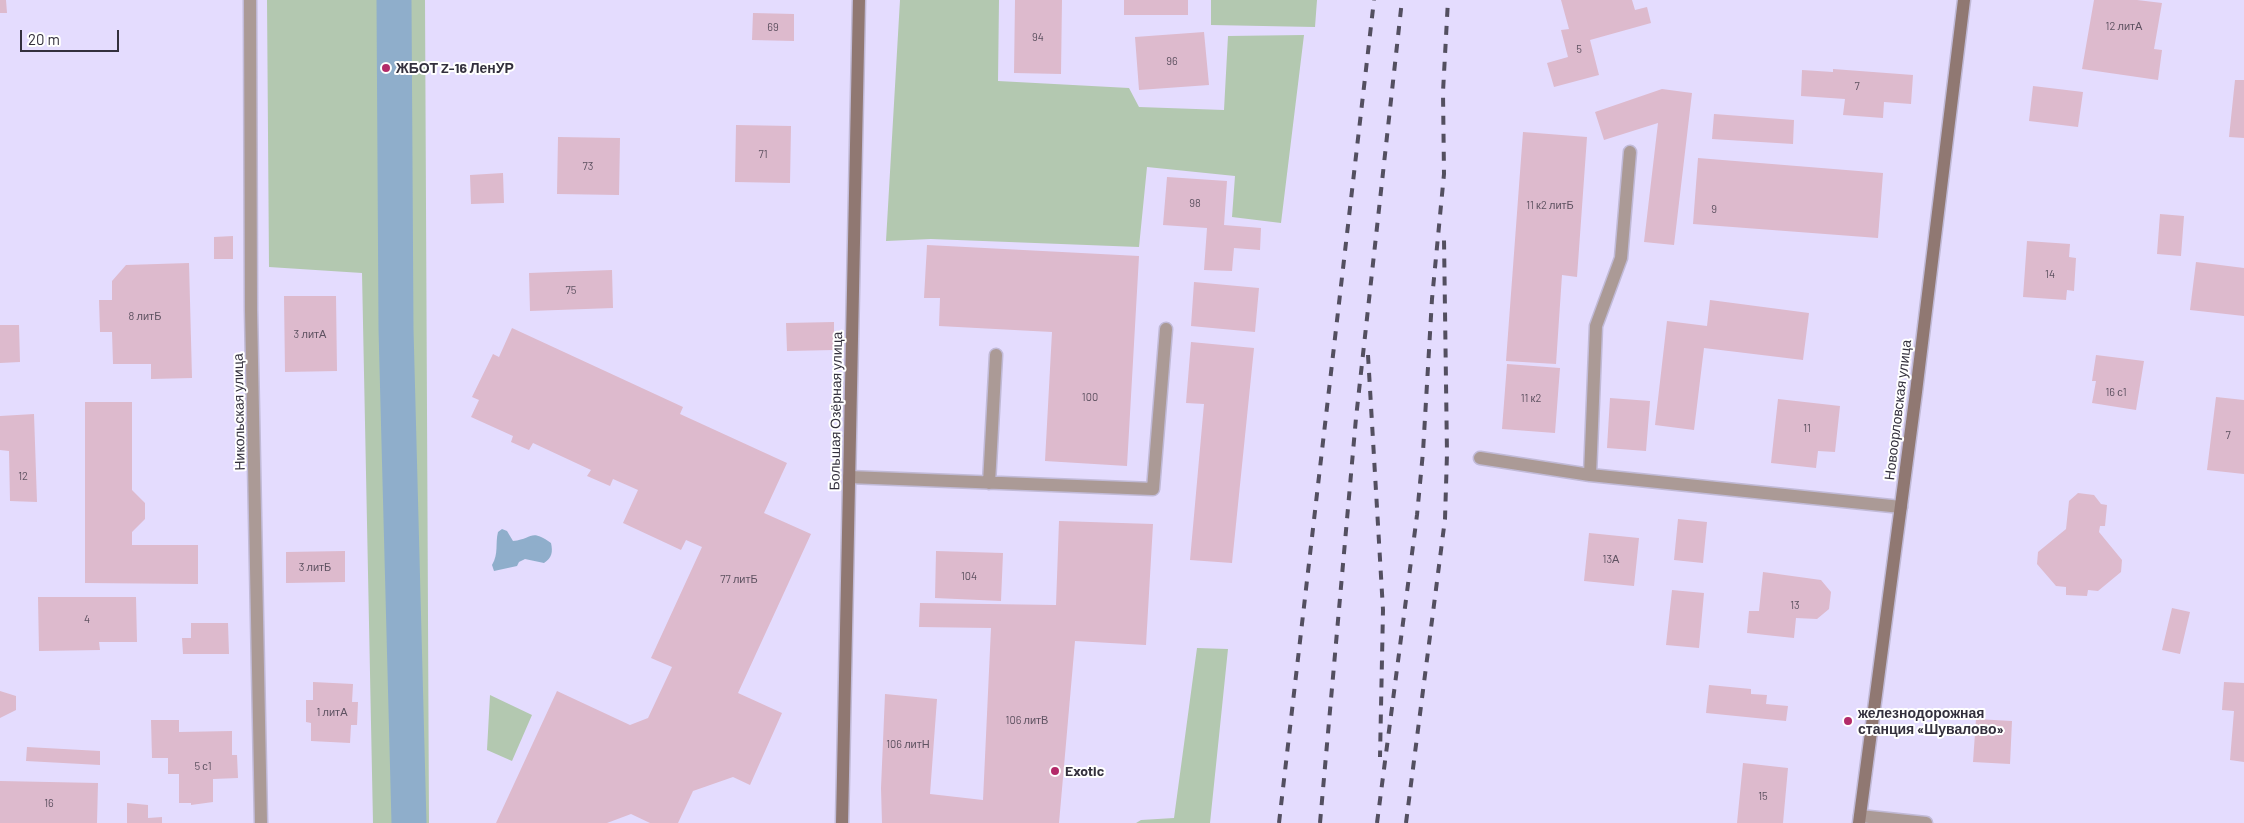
<!DOCTYPE html>
<meta charset="utf-8">
<style>
body{margin:0}
#map{position:relative;width:2244px;height:823px;overflow:hidden;background:#e4dcfe;font-family:Barlow,sans-serif}
canvas{display:block}
.scale{position:absolute;left:20px;top:30px;width:99px;height:22px;box-sizing:border-box;border:2px solid #33303d;border-top:0;padding-left:6px;font-size:15px;line-height:18px;white-space:nowrap;color:#33303d;-webkit-text-stroke:4px #fff;paint-order:stroke}
</style>
<div id="map">
<canvas width="2244" height="823"></canvas>
<div class="scale">20 m</div>
</div>
<script>
const g = document.querySelector('canvas').getContext('2d');
g.lineJoin = 'round';
function fillPath(path, color) { g.fillStyle = color; g.fill(path, 'evenodd'); }
function trace(path, color, width, dash) { g.strokeStyle = color; g.lineWidth = width; g.lineCap = dash ? 'butt' : 'round'; g.setLineDash(dash || []); g.stroke(path); }
function write(font, color, halo, rows, align = 'center') {
  g.font = font + ' Barlow,sans-serif'; g.lineWidth = 4; g.setLineDash([]); g.textBaseline = 'middle'; g.strokeStyle = halo; g.fillStyle = color; for (const [text, x, y, turn = 0] of rows) {
    g.save(); g.translate(x, y); g.rotate((+turn || 0) * Math.PI / 180); g.textAlign = isNaN(turn) ? turn : align; if (halo) g.strokeText(text, 0, 0); g.fillText(text, 0, 0); g.restore();
  }
}
fillPath(new Path2D(`
 M 267,0 L 425,0 L 429,823 L 373,823 L 362,273 L 269,267 Z
 M 900,0 L 999,0 L 998,81 L 1129,88 L 1139,107 L 1224,110 L 1228,36 L 1304,35 L 1281,223 L 1232,217 L 1235,176 L 1147,167 L 1139,247 L 931,239 L 886,241 Z
 M 1211,0 L 1317,0 L 1315,27 L 1211,25 Z
 M 1197,648 L 1228,649 L 1210,823 L 1136,823 L 1141,820 L 1174,818 Z
 M 490,695 L 532,715 L 512,761 L 487,750 Z`), '#b3c8b0');
fillPath(new Path2D(`
 M 502,529 L 507,531 L 513,541 C 533,539 530,528 551,543 C 553,552 552,558 544,563 L 525,559 L 519,562 L 517,566 L 494,571 L 492,565 C 499,553 495,544 498,532 Z`), '#8faecb');
trace(new Path2D(`
 M 394,0 L 396,329 L 409,823`), '#8faecb', 35);
fillPath(new Path2D(`
 M 0,0 L 6,0 L 7,13 L 0,13 Z
 M 1015,0 L 1062,0 L 1061,74 L 1014,73 Z
 M 1124,0 L 1188,0 L 1188,15 L 1124,15 Z
 M 1561,0 L 1632,0 L 1635,10 L 1647,7 L 1651,23 L 1590,40 L 1599,75 L 1554,87 L 1547,63 L 1568,57 L 1561,30 L 1569,29 Z
 M 2094,0 L 2137,0 L 2162,3 L 2154,49 L 2162,50 L 2158,80 L 2082,69 Z
 M 753,13 L 794,14 L 794,41 L 752,40 Z
 M 1204,32 L 1209,85 L 1139,90 L 1135,37 Z
 M 1833,69 L 1913,75 L 1911,104 L 1884,102 L 1883,118 L 1843,115 L 1845,99 L 1801,96 L 1802,70 L 1833,72 Z
 M 2235,80 L 2244,80 L 2244,138 L 2229,137 Z
 M 2033,86 L 2083,92 L 2078,127 L 2029,121 Z
 M 1662,89 L 1692,93 L 1674,245 L 1644,242 L 1658,123 L 1604,140 L 1595,112 Z
 M 1714,114 L 1794,120 L 1793,144 L 1712,139 Z
 M 736,125 L 791,126 L 790,183 L 735,182 Z
 M 1523,132 L 1587,137 L 1577,277 L 1562,275 L 1556,364 L 1506,361 Z
 M 558,137 L 620,138 L 619,195 L 557,194 Z
 M 1698,158 L 1883,173 L 1878,238 L 1693,224 Z
 M 503,173 L 504,203 L 471,204 L 470,175 Z
 M 1167,177 L 1227,181 L 1224,225 L 1261,228 L 1260,250 L 1234,248 L 1232,271 L 1204,270 L 1207,228 L 1163,225 Z
 M 2160,214 L 2184,216 L 2181,256 L 2157,254 Z
 M 233,236 L 233,259 L 214,259 L 214,237 Z
 M 2027,241 L 2070,244 L 2069,257 L 2076,258 L 2074,291 L 2067,290 L 2066,300 L 2023,297 Z
 M 927,245 L 1139,256 L 1127,466 L 1045,461 L 1052,332 L 939,326 L 940,298 L 924,298 Z
 M 2196,262 L 2244,268 L 2244,316 L 2190,310 Z
 M 189,263 L 192,378 L 151,379 L 151,364 L 113,364 L 112,332 L 100,332 L 99,300 L 112,300 L 112,281 L 126,265 Z
 M 612,270 L 613,308 L 530,311 L 529,273 Z
 M 1194,282 L 1259,288 L 1255,332 L 1191,326 Z
 M 284,296 L 336,296 L 337,371 L 285,372 Z
 M 1710,300 L 1809,313 L 1803,360 L 1704,348 L 1694,430 L 1655,425 L 1667,321 L 1707,326 Z
 M 834,322 L 834,350 L 787,351 L 786,323 Z
 M 0,325 L 19,325 L 20,362 L 0,363 Z
 M 512,328 L 683,407 L 680,414 L 787,463 L 764,513 L 811,534 L 738,693 L 782,713 L 750,785 L 733,777 L 693,791 L 678,823 L 650,823 L 631,814 L 607,823 L 496,823 L 557,691 L 630,725 L 648,718 L 672,667 L 651,658 L 702,547 L 686,540 L 681,550 L 623,523 L 638,490 L 613,479 L 610,486 L 587,476 L 591,470 L 533,443 L 529,450 L 511,442 L 513,436 L 471,417 L 479,400 L 472,397 L 493,354 L 499,357 Z
 M 1191,342 L 1254,348 L 1232,563 L 1190,560 L 1204,404 L 1186,403 Z
 M 2096,355 L 2144,361 L 2136,410 L 2092,403 L 2096,381 L 2092,381 Z
 M 1507,364 L 1560,368 L 1555,433 L 1502,429 Z
 M 2216,397 L 2244,400 L 2244,474 L 2207,470 Z
 M 1610,398 L 1650,401 L 1646,451 L 1607,448 Z
 M 1778,399 L 1840,406 L 1835,452 L 1818,451 L 1816,468 L 1771,463 Z
 M 85,402 L 132,402 L 132,490 L 145,503 L 145,519 L 132,532 L 132,545 L 198,545 L 198,584 L 85,583 Z
 M 34,414 L 37,502 L 10,501 L 9,451 L 0,450 L 0,416 Z
 M 2078,493 L 2094,495 L 2101,504 L 2107,505 L 2105,526 L 2100,526 L 2099,532 L 2122,560 L 2121,572 L 2098,591 L 2088,590 L 2087,596 L 2066,595 L 2066,587 L 2056,586 L 2037,564 L 2038,552 L 2066,529 L 2069,501 Z
 M 1678,519 L 1707,522 L 1703,563 L 1674,560 Z
 M 1059,521 L 1153,524 L 1146,645 L 1075,641 L 1059,823 L 882,823 L 881,788 L 885,694 L 937,699 L 930,794 L 983,800 L 991,628 L 919,627 L 920,603 L 1056,605 Z
 M 1589,533 L 1639,538 L 1634,586 L 1584,581 Z
 M 345,551 L 345,582 L 286,583 L 286,552 Z
 M 936,551 L 1003,553 L 1001,601 L 935,598 Z
 M 1763,572 L 1821,580 L 1831,592 L 1829,609 L 1817,619 L 1796,618 L 1794,638 L 1747,633 L 1749,611 L 1759,611 Z
 M 1672,590 L 1704,593 L 1699,648 L 1666,645 Z
 M 38,597 L 136,597 L 137,642 L 99,642 L 100,650 L 39,651 Z
 M 2172,608 L 2190,612 L 2180,654 L 2162,650 Z
 M 191,623 L 228,623 L 229,654 L 183,654 L 182,638 L 191,638 Z
 M 313,682 L 353,684 L 352,702 L 358,702 L 357,725 L 351,725 L 350,743 L 311,741 L 311,723 L 306,722 L 306,700 L 313,700 Z
 M 2224,682 L 2244,683 L 2244,762 L 2230,760 L 2234,711 L 2222,710 Z
 M 1709,685 L 1751,689 L 1751,694 L 1767,695 L 1766,704 L 1788,706 L 1786,721 L 1706,713 Z
 M 0,691 L 16,696 L 16,710 L 0,718 Z
 M 1976,719 L 2012,721 L 2010,764 L 1973,762 Z
 M 151,720 L 179,720 L 179,732 L 232,731 L 232,755 L 237,755 L 238,778 L 213,779 L 213,802 L 191,805 L 191,803 L 179,803 L 179,774 L 168,774 L 168,758 L 152,758 Z
 M 27,747 L 100,751 L 100,765 L 26,761 Z
 M 1743,763 L 1788,768 L 1783,823 L 1737,823 Z
 M 0,781 L 98,783 L 97,823 L 0,823 Z
 M 127,803 L 148,805 L 148,818 L 162,817 L 162,823 L 127,823 Z`), '#ddbacd');
const lane = new Path2D(`
 M 1480,458 L 1590,475 L 1901,507
 M 1590,475 L 1596,326 L 1621,258 L 1630,152
 M 849,477 L 1153,489 L 1166,329
 M 989,483 L 996,355`);
const street = new Path2D(`
 M 250,0 L 251,310 L 261,823
 M 1860,816 L 1926,823`);
const secondary = new Path2D(`
 M 842,823 L 859,0
 M 1859,823 L 1916,392 L 1964,0`);
trace(lane, '#c1bad7', 15);
trace(street, '#c1bad7', 15);
trace(secondary, '#c1bad7', 15);
trace(lane, '#ab9a96', 12);
trace(street, '#ab9a96', 12);
trace(secondary, '#907872', 12);
trace(new Path2D(`
 M 1368,355 L 1383,610 L 1380,757
 M 1279,823 L 1374,0
 M 1320,823 L 1356,418 L 1402,0
 M 1377,823 L 1417,515 L 1423,452 L 1432,299 L 1444,174 L 1443,92 L 1448,0
 M 1406,823 L 1445,519 L 1447,454 L 1444,239`), '#534f60', 4, [9, 9]);
for (const [x, y, r, color] of [
 [386,68,5,"#b32a69"],
 [1848,721,5,"#b32a69"],
 [1055,771,5,"#b32a69"]
]) { const dot = new Path2D(); dot.arc(x, y, r, 0, 2 * Math.PI); g.fillStyle = color; g.fill(dot); trace(dot, '#fff', 2); }
write('11px', '#5e5261', null, [
 ["12 литА",2124,26],
 ["69",773,27],
 ["94",1038,37],
 ["5",1579,49],
 ["96",1172,61],
 ["7",1857,86],
 ["71",763,154],
 ["73",588,166],
 ["98",1195,203],
 ["11 к2 литБ",1550,205],
 ["9",1714,209],
 ["14",2050,274],
 ["75",571,290],
 ["8 литБ",145,316],
 ["3 литА",310,334],
 ["16 с1",2116,392],
 ["100",1090,397],
 ["11 к2",1531,398],
 ["11",1807,428],
 ["7",2228,435],
 ["12",23,476],
 ["13А",1611,559],
 ["3 литБ",315,567],
 ["104",969,576],
 ["77 литБ",739,579],
 ["13",1795,605],
 ["4",87,619],
 ["1 литА",332,712],
 ["106 литВ",1027,720],
 ["106 литН",908,744],
 ["5 с1",203,766],
 ["15",1763,796],
 ["16",49,803]
]);
write('bold 14px', '#33303d', '#fff', [
 ["ЖБОТ Z-16 ЛенУР",396,68],
 ["железнодорожная",1858,713],
 ["станция «Шувалово»",1858,729],
 ["Exotic",1065,771]
], 'left');
write('14px', '#33303d', '#fff', [
 ["Новоорловская улица",1898,410,-83],
 ["Большая Озёрная улица",836,411,-89],
 ["Никольская улица",239,412,-91]
]);
</script>
